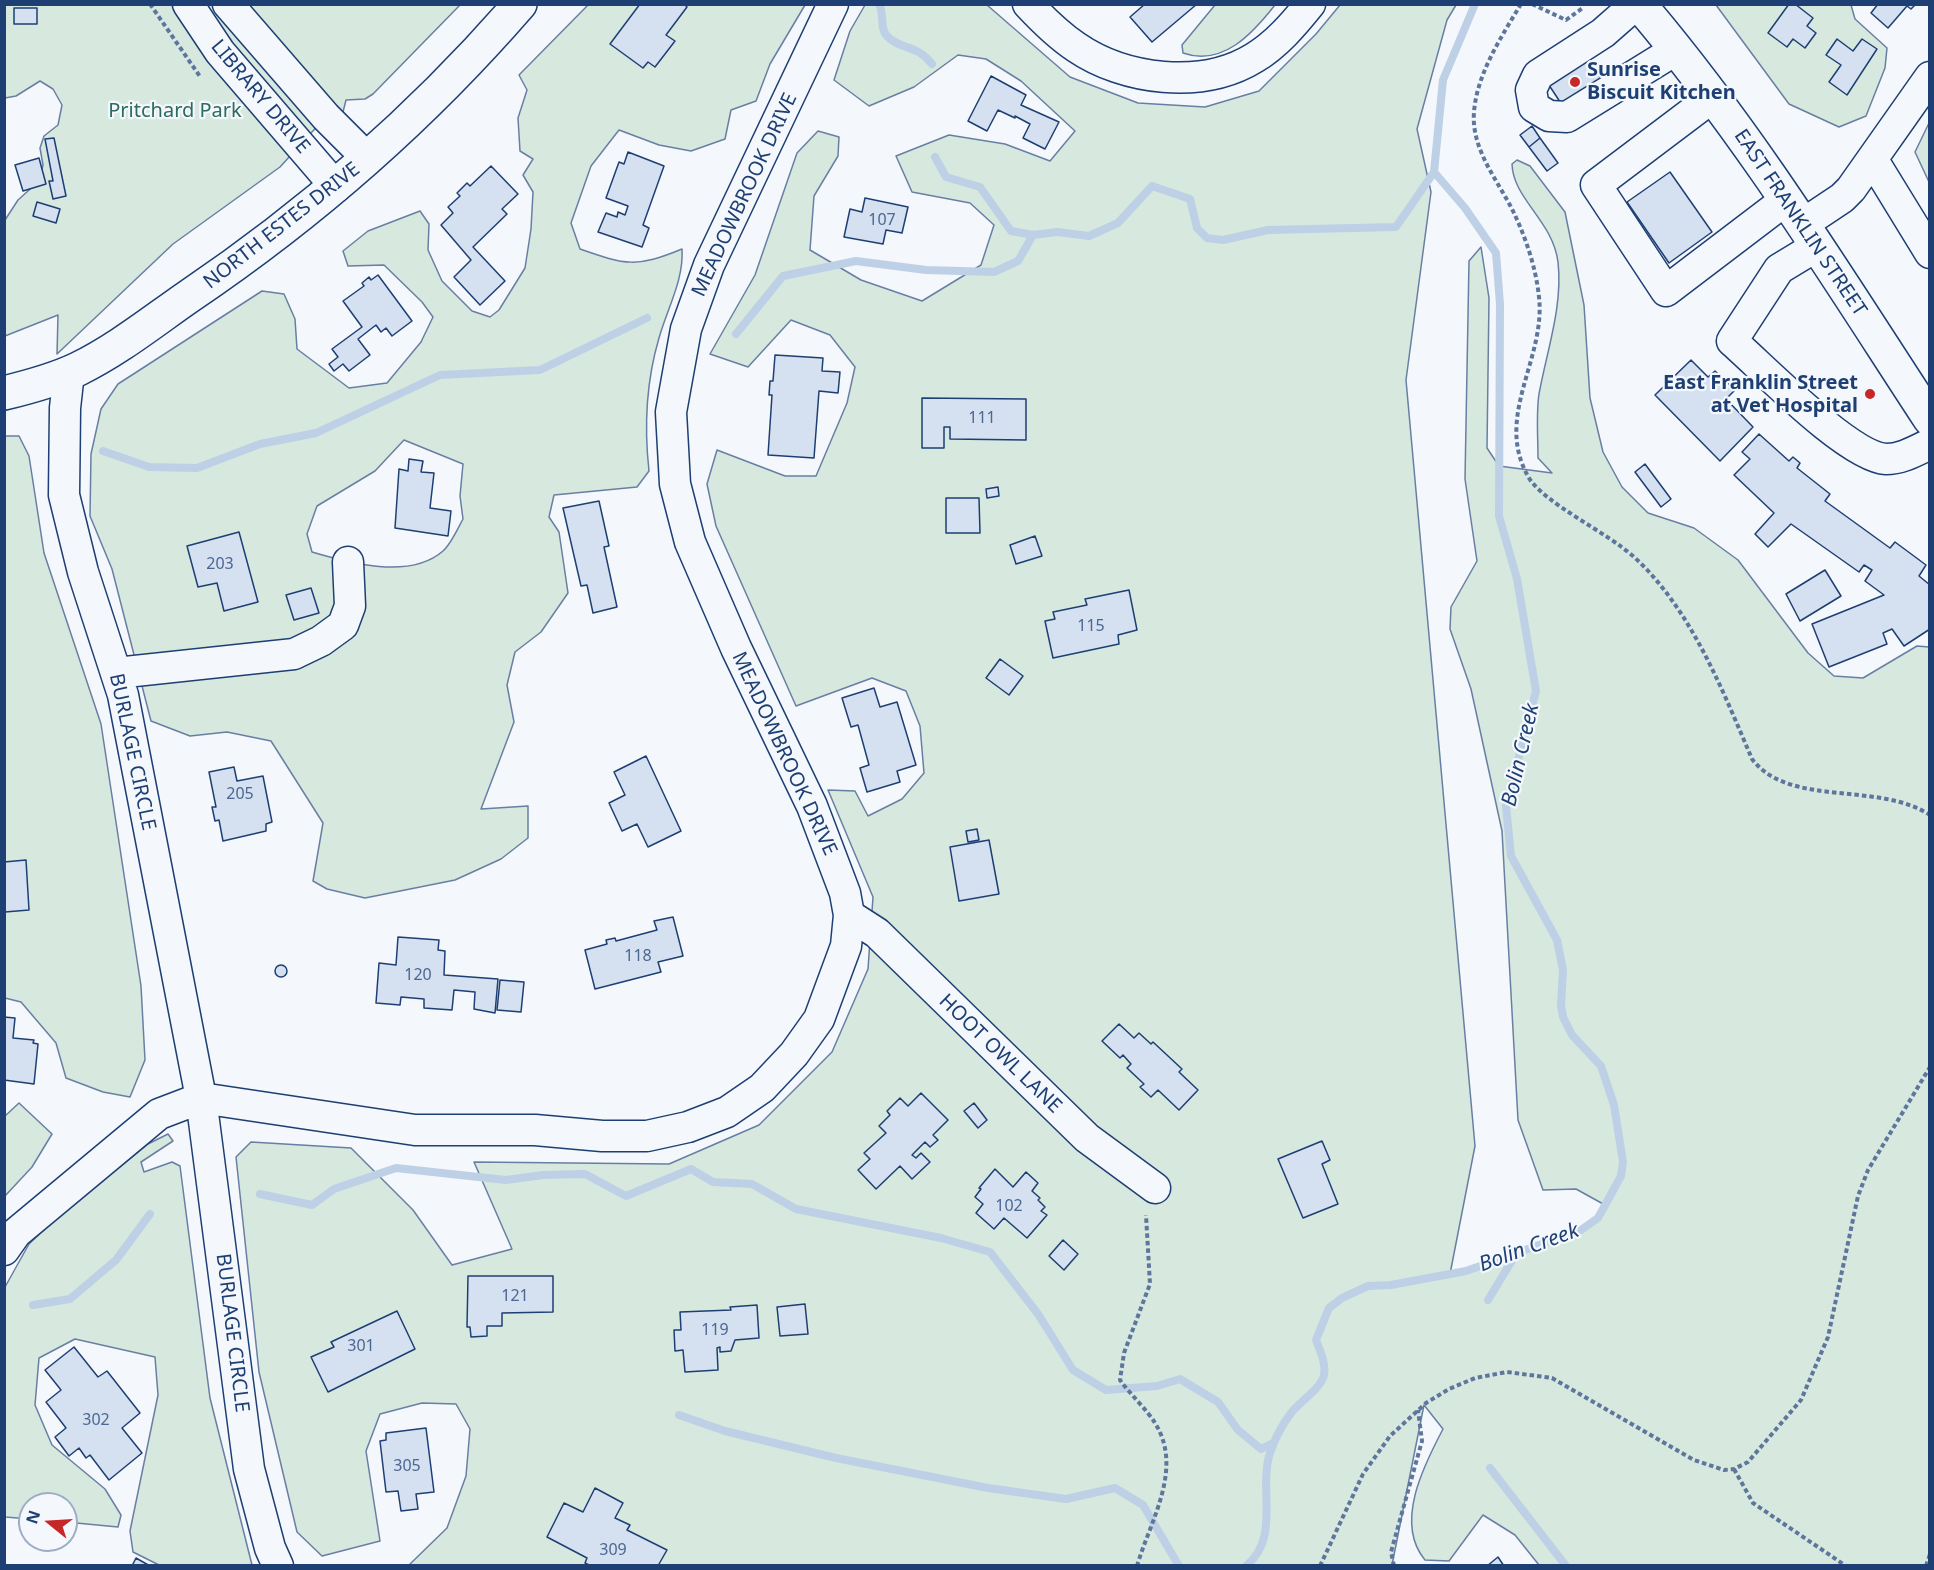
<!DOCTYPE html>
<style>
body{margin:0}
#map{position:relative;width:1934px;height:1570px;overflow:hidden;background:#f4f7fb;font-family:"Noto Sans",sans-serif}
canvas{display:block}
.frame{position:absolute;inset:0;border:6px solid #1d3f73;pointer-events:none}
.north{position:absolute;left:18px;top:1492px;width:60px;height:60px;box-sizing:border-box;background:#f4f7fb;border:2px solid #9eadc5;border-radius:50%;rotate:288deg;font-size:16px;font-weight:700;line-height:24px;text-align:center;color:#1d3f73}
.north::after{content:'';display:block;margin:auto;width:21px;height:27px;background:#c62828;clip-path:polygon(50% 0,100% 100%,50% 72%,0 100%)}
</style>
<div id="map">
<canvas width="1934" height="1570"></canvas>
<div class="frame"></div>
<div class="north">N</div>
</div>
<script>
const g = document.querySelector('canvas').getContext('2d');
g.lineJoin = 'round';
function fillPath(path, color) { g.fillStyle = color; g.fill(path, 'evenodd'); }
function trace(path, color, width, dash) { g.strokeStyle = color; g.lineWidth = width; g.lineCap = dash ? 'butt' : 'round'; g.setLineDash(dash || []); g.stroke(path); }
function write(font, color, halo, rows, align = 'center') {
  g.font = font + ' "Noto Sans",sans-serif'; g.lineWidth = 4.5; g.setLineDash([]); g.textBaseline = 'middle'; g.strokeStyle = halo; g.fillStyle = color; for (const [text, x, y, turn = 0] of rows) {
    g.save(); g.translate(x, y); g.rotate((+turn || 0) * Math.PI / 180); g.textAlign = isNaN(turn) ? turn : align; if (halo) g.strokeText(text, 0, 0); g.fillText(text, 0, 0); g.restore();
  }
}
const green = new Path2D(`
 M 4,5 L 460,5 L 373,94 L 365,99 L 346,100 L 343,112 L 333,109 L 280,167 L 173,244 L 57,354 L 58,315 L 5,336 L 5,220 L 18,200 L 39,181 L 43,165 L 40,148 L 44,136 L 58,125 L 62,105 L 53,89 L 40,81 L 16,96 L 5,98 Z
 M 588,5 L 805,5 L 770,64 L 756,101 L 731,110 L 725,139 L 691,151 L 659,145 L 619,130 L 591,166 L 571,223 L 580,249 C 626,265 636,268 682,249 C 684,280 667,309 659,338 C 646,382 644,426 649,471 L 637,487 L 554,495 L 549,517 L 559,532 L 568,593 L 541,632 L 515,652 L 507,685 L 514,722 L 481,809 L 528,806 L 528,838 L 501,859 L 455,880 L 365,898 L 327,889 L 313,881 L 323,823 L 271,741 L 227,732 L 190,736 L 151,721 L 112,569 L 90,516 L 91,454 L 101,409 L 118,384 L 262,291 L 284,294 L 295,319 L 297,349 L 349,388 L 387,383 L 421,342 L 433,317 L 422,302 L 384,265 L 348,266 L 343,251 L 368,231 L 420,211 L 429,224 L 428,250 L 442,281 L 472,311 L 490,317 L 499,310 L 525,268 L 531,229 L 533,192 L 523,175 L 533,159 L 520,151 L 518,118 L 527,90 L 519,75 ZM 404,440 L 463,464 L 460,496 L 463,519 C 458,528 451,544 443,551 C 410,580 349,563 312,552 L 307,534 L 317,506 L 375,471 Z
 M 865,5 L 987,5 L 1070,77 L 1138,103 L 1205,107 L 1259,91 L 1316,34 L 1340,5 L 1456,5 L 1447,20 L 1417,129 L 1431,192 L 1406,380 L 1475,1146 L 1450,1274 L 1466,1271 L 1581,1230 L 1598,1218 L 1605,1205 L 1576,1189 L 1543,1190 L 1518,1120 L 1502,831 L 1471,689 L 1450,629 L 1451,607 L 1477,561 L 1465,479 L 1469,261 L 1481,247 L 1489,298 L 1487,448 L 1499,466 L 1552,473 L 1538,458 C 1538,437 1536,414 1539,394 C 1547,350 1563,306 1558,262 C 1553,221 1513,199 1512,164 L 1517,160 L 1530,166 L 1565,212 L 1584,305 L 1590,398 L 1603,452 L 1622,487 L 1648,513 L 1694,528 L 1738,560 L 1808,653 L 1834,676 L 1863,678 L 1917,646 L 1929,647 L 1929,1565 L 1539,1565 L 1515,1535 L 1483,1515 L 1449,1561 L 1425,1560 C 1394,1523 1424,1465 1443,1429 L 1424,1405 L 1392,1565 L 409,1565 L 447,1528 L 466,1476 L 470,1429 L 456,1404 L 422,1403 L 380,1414 L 366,1451 L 380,1541 L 322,1556 L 297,1532 L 259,1372 L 236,1157 L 251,1142 L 351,1148 L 413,1210 L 452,1265 L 512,1249 L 474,1162 L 669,1164 L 759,1125 L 832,1052 L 868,969 L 873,897 L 828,790 L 855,791 L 868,816 L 902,799 L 924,773 L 920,726 L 906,691 L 872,678 L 796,706 L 716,526 L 707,484 L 717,450 L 785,476 L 816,476 L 847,403 L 855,367 L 830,335 L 791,320 L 748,367 L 710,354 L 755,275 L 797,153 L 818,131 L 839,137 L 838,156 L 814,196 L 810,250 L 861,280 L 922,301 L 981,265 L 994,225 L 970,203 L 912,192 L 896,156 L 949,135 L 1005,144 L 1050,161 L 1075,131 L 1021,81 L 986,59 L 958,55 L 914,87 L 869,106 L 834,80 L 850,31 Z
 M 1215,5 L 1215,4 L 1275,5 C 1253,33 1223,67 1183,53 L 1182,45 Z
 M 1716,5 L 1851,5 L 1855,19 L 1887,48 L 1885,68 L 1866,116 L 1839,127 L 1789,104 Z
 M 1929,123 L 1929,182 L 1915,152 Z
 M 4,436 L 19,436 L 29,456 L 44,553 L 101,724 L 141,986 L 145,1060 L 130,1097 L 103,1092 L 66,1078 L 56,1043 L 21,1002 L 5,998 Z
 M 19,1103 L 52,1134 L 32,1167 L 5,1196 L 5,1116 Z
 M 168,1134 L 173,1141 L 141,1162 L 144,1172 L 172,1162 L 180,1166 L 210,1398 L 252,1565 L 159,1565 L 133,1552 L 130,1531 L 158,1395 L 155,1357 L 75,1339 L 39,1358 L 35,1405 L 52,1445 L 105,1489 L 121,1515 L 118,1527 L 66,1522 L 66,1504 L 30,1504 L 30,1519 L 5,1517 L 5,1287 L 29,1244 L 53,1221 L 148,1144 Z`);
fillPath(green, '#d7e8df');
trace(green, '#687fa3', 1.5);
trace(new Path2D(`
 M 879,4 C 885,14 879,28 887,36 C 900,50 917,44 932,64
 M 935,157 L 946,177 L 980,187 L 1011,231 L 1033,235 L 1057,232 L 1089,236 L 1118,223 L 1152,186 L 1190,199 L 1197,228 L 1207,238 L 1223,240 L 1268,230 L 1396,227 L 1434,172
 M 736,334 L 783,276 L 856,261 L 926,270 L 994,272 L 1018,261 L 1033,235
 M 103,451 L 149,467 L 197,468 L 260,444 L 316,433 L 440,375 L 540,370 L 647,318
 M 260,1194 L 312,1205 L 334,1189 L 396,1168 L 506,1180 L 543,1175 L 585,1174 L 626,1196 L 691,1169 L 713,1182 L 752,1184 L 796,1209 L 941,1238 L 990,1252 L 1038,1314 L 1073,1370 L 1106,1390 L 1157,1386 L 1180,1379 L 1218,1402 L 1238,1430 L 1261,1449 L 1273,1443
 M 1488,1300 L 1516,1254
 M 33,1305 L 70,1299 L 116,1260 L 150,1214
 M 679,1415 L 725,1431 L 836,1458 L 988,1488 L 1066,1499 L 1115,1488 L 1143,1505 L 1179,1566
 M 1490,1468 L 1566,1566
 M 1246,1566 C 1281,1538 1258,1489 1270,1453 C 1275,1438 1282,1425 1291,1413 C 1300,1401 1321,1389 1324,1375 C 1326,1362 1320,1351 1316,1340 L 1329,1308 L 1342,1298 L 1368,1286 L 1391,1285 L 1466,1271 L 1581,1230 L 1598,1218 L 1621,1176 L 1623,1162 L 1614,1105 L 1601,1066 L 1572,1035 L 1563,1017 L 1561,1005 L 1563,970 L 1557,940 L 1511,856 L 1506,806 L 1536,691 L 1517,579 L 1499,516 L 1500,304 L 1496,253 L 1465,208 L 1434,172 L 1443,80 L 1475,4`), '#bed0e5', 8);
const building = new Path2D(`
 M 640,4 L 684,4 L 687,7 L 666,35 L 675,41 L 655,67 L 648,62 L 643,68 L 610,44 Z
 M 1145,4 L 1197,4 L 1152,42 L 1130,17 Z
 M 1789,4 L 1795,4 L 1813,18 L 1807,26 L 1816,33 L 1805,48 L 1793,39 L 1787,47 L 1768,33 Z
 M 1878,4 L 1914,4 L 1915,5 L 1911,9 L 1907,6 L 1888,28 L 1871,13 Z
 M 14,8 L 37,8 L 37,24 L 14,24 Z
 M 1837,39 L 1853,51 L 1862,39 L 1877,49 L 1847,95 L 1829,82 L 1841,65 L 1826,55 Z
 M 1581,50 L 1607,87 L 1568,114 L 1543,76 Z
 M 991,76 L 1026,95 L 1021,105 L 1059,122 L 1045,149 L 1023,138 L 1030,124 L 1015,116 L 1015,118 L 998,110 L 987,131 L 968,121 Z
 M 1532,126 L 1540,138 L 1529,147 L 1520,135 Z
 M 54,138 L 66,196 L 53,199 L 49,181 L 53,181 L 45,139 Z
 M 1540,138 L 1558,163 L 1547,171 L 1529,147 Z
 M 628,152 L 664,166 L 643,225 L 649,228 L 642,247 L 598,232 L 606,213 L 617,217 L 618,212 L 625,215 L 628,206 L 606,198 L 619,162 L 624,164 Z
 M 39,158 L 46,184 L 23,191 L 15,165 Z
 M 491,166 L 518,194 L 502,209 L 507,214 L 473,247 L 505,281 L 480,305 L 454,277 L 471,260 L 441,225 L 453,213 L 448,207 L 460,196 L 457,193 L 467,183 L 470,186 Z
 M 1670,172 L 1712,232 L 1669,263 L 1627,202 Z
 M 865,198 L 908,207 L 902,233 L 886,230 L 883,244 L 844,237 L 850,209 L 862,212 Z
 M 37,202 L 60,209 L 56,223 L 33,216 Z
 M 378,275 L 412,321 L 392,336 L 386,328 L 381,332 L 376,325 L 358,339 L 370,355 L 349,371 L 343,364 L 334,371 L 329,364 L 338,357 L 332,349 L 362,327 L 343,301 L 364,286 L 362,283 L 369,277 L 371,280 Z
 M 775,355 L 823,358 L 822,371 L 840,372 L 838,393 L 819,391 L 814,458 L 768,455 L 772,395 L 769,395 L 770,381 L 773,381 Z
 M 1691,360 L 1708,377 L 1715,371 L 1735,390 L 1726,399 L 1753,427 L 1720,461 L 1655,395 Z
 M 922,398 L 1026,399 L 1026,440 L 950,439 L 950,427 L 944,427 L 944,448 L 922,448 Z
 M 1759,434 L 1789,461 L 1793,457 L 1800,463 L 1797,468 L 1830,494 L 1825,501 L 1890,548 L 1895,542 L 1926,565 L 1919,576 L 1930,585 L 1930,629 L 1904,646 L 1892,629 L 1883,633 L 1887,644 L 1829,667 L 1812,624 L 1884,595 L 1865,581 L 1872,570 L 1864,565 L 1859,572 L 1791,524 L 1768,547 L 1755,534 L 1774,513 L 1734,475 L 1750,459 L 1742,452 Z
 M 409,459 L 423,461 L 421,472 L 434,473 L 430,508 L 451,511 L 448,536 L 395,528 L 399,469 L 408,471 Z
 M 1645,464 L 1671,499 L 1661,507 L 1635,472 Z
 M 998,487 L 999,496 L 987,498 L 986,489 Z
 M 946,498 L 979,498 L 980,533 L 946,533 Z
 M 599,501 L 609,546 L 604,547 L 617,607 L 593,613 L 587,585 L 581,586 L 563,508 Z
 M 239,532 L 258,602 L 224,611 L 217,583 L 198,587 L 187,546 Z
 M 1035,536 L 1042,556 L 1016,564 L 1010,545 Z
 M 1825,570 L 1841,596 L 1800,621 L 1786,594 Z
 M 311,588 L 319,613 L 294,620 L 286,595 Z
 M 1129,590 L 1137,630 L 1118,635 L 1119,644 L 1053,658 L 1045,621 L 1055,619 L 1053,612 L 1087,605 L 1085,599 Z
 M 1000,659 L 1023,676 L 1009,695 L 986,678 Z
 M 874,688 L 880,707 L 897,702 L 916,765 L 897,771 L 900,782 L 867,792 L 860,768 L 869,765 L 858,725 L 851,727 L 842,698 Z
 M 646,756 L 681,831 L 648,847 L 637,824 L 622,831 L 609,803 L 625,795 L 614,772 Z
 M 234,767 L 237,781 L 263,776 L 272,822 L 266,824 L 266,831 L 223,841 L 219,820 L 215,821 L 212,807 L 216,807 L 209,772 Z
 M 977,829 L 979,840 L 968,842 L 966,831 Z
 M 989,840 L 999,894 L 959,901 L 950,847 Z
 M 26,860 L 29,910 L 5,912 L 4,927 L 4,862 Z
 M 673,917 L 683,956 L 658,962 L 661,972 L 595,989 L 585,950 L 607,944 L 606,940 L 615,938 L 616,941 L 657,930 L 654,921 Z
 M 398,937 L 439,940 L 438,950 L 445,951 L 444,975 L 498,979 L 495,1013 L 474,1009 L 475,992 L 454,990 L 452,1010 L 424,1008 L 424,999 L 401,997 L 400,1005 L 376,1003 L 379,963 L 396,965 Z
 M275 971a6 6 0 1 1 12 0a6 6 0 1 1-12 0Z
 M 500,980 L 524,982 L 521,1012 L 497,1010 Z
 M 4,1017 L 15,1018 L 13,1038 L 34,1040 L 33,1043 L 38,1044 L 34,1084 L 4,1080 Z
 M 1119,1024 L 1134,1038 L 1139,1033 L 1151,1044 L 1153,1042 L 1182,1069 L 1179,1072 L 1198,1090 L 1179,1110 L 1158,1090 L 1151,1097 L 1140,1087 L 1144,1084 L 1127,1068 L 1131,1064 L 1123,1055 L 1120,1058 L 1102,1041 Z
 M 921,1093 L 948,1120 L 933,1135 L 938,1140 L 930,1147 L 925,1142 L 912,1155 L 916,1158 L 921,1153 L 930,1162 L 912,1179 L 900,1166 L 876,1189 L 858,1170 L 870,1159 L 864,1153 L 886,1133 L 879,1126 L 890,1115 L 887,1111 L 900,1098 L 908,1106 Z
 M 974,1103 L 987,1120 L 978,1128 L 964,1111 Z
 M 1322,1141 L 1330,1160 L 1322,1164 L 1338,1204 L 1303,1218 L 1278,1159 Z
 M 995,1169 L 1013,1187 L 1026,1172 L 1038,1183 L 1032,1191 L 1040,1198 L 1038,1200 L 1045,1207 L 1041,1211 L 1047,1215 L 1027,1238 L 1004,1218 L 994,1229 L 976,1213 L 983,1204 L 975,1197 L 981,1189 L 979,1188 Z
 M 1063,1240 L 1078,1254 L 1064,1270 L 1049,1256 Z
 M 468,1276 L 553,1276 L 553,1312 L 502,1313 L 502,1326 L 487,1326 L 487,1336 L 471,1337 L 470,1327 L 467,1327 Z
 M 805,1304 L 808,1334 L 780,1336 L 777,1307 Z
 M 757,1305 L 759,1338 L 735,1340 L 731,1351 L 720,1352 L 720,1347 L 717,1348 L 718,1370 L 685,1372 L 683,1350 L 675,1351 L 674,1330 L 681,1330 L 680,1312 L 731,1310 L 730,1307 Z
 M 397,1311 L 415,1349 L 328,1392 L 311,1357 L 334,1347 L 331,1342 Z
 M 74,1347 L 98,1377 L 107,1371 L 140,1413 L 122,1428 L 142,1453 L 109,1480 L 90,1455 L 86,1458 L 79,1448 L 69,1456 L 55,1437 L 66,1428 L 46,1402 L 61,1390 L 45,1370 Z
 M 426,1428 L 434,1492 L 416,1494 L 418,1509 L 401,1511 L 398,1491 L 386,1492 L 380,1441 L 386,1440 L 386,1433 Z
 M 595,1488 L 623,1503 L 615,1518 L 630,1525 L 627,1530 L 667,1550 L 659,1564 L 662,1566 L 591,1566 L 585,1563 L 587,1558 L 547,1537 L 564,1503 L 583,1512 Z
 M 1498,1557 L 1504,1566 L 1487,1566 Z
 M 136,1558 L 150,1566 L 132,1566 Z`);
fillPath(building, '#d5e0f0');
trace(building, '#1d3f73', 1.5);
const minor = new Path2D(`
 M 188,4 L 220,52 L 336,187
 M 228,4 L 326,117 L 368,159
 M 1028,4 C 1042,19 1058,35 1076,47 C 1124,80 1202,90 1254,58 C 1276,45 1294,24 1310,4
 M 1636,4 L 1603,33 L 1538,75 L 1531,90 L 1534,107 L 1549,116 L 1567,117 L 1677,49
 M 1714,96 L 1596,185 L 1666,291 L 1787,199
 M 1873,160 L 1930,253
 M 1803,224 L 1842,198 L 1851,189 L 1930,77
 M 1817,246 L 1779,269 L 1732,341 C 1763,368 1849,457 1886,459 C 1902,459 1915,451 1930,444
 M 69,372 L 65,408 L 64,495 L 83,572 L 123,695 L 201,1098 L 249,1469 L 270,1548 L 278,1566
 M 116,673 L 294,654 L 321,641 L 343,625 L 350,606 L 348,562
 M 849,915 L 877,933 L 1087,1138 L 1155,1188
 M 4,1250 L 16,1233 L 159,1114 L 201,1098 L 415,1130 L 535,1130 L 602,1136 L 647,1136 L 688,1127 L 727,1112 L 762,1088 L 794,1054 L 819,1019 L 846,946 L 849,915 L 845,893 L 812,806 L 736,648 L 690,542 L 675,484 L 671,412 L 686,329 L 709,265 L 833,4`);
const major = new Path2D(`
 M 1639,4 C 1749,133 1837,277 1930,419
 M 4,393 C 29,387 55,380 78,369 C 117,350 152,322 188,297 C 311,214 422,117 520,4`);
trace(minor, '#1d3f73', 33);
trace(major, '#1d3f73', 36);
trace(new Path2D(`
 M 150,4 L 201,78
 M 1521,4 C 1502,36 1477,73 1474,112 C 1471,149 1497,179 1513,211 C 1526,238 1536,268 1539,297 C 1546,360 1493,417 1529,478 C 1544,503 1608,533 1634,557 C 1691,609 1722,689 1752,759 C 1789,808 1878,781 1930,815
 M 1532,4 L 1566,20 L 1584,7
 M 1734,1469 L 1753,1503 L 1846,1566
 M 1137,1566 C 1150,1521 1184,1469 1155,1423 C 1147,1410 1130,1394 1120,1380 L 1124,1353 L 1150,1284 L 1146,1215
 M 1320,1566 L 1363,1474 L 1390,1436 L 1426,1403 L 1449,1389 L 1475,1378 L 1507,1372 L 1552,1378 L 1694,1460 L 1724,1470 L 1734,1469 L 1748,1462 L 1801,1400 L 1828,1337 L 1858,1196 L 1868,1170 L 1930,1067
 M 1394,1566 L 1391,1552 L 1422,1441 L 1418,1410
 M 1926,1566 L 1930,1554`), '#5e769c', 4, [4.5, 3]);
trace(minor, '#f4f7fb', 30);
trace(major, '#f4f7fb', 33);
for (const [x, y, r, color] of [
 [1575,82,6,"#c62828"],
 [1870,394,6,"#c62828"]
]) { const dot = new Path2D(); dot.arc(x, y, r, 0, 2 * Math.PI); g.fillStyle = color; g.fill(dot); trace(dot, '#f4f7fb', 2); }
write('16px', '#4b6792', null, [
 ["107",882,220],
 ["111",982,418],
 ["203",220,564],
 ["115",1091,626],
 ["205",240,794],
 ["118",638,956],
 ["120",418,975],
 ["102",1009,1206],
 ["121",515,1296],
 ["119",715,1330],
 ["301",361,1346],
 ["302",96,1420],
 ["305",407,1466],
 ["309",613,1550]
]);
write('bold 20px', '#1d3f73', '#f4f7fb', [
 ["Sunrise",1587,70],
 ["Biscuit Kitchen",1587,93],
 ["East Franklin Street",1858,383,"right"],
 ["at Vet Hospital",1858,406,"right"]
], 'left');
write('20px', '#1d3f73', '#f4f7fb', [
 ["LIBRARY DRIVE",260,97,50],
 ["MEADOWBROOK DRIVE",745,195,-65],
 ["EAST FRANKLIN STREET",1800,223,56],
 ["NORTH ESTES DRIVE",282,226,-38],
 ["BURLAGE CIRCLE",132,752,78],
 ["MEADOWBROOK DRIVE",784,754,65],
 ["HOOT OWL LANE",1000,1054,44],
 ["BURLAGE CIRCLE",232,1333,83]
]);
write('20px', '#2c6c60', '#f4f7fb', [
 ["Pritchard Park",175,111]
]);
write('italic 21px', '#1d3f73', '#f4f7fb', [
 ["Bolin Creek",1521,755,-77],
 ["Bolin Creek",1529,1248,-20]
]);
</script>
